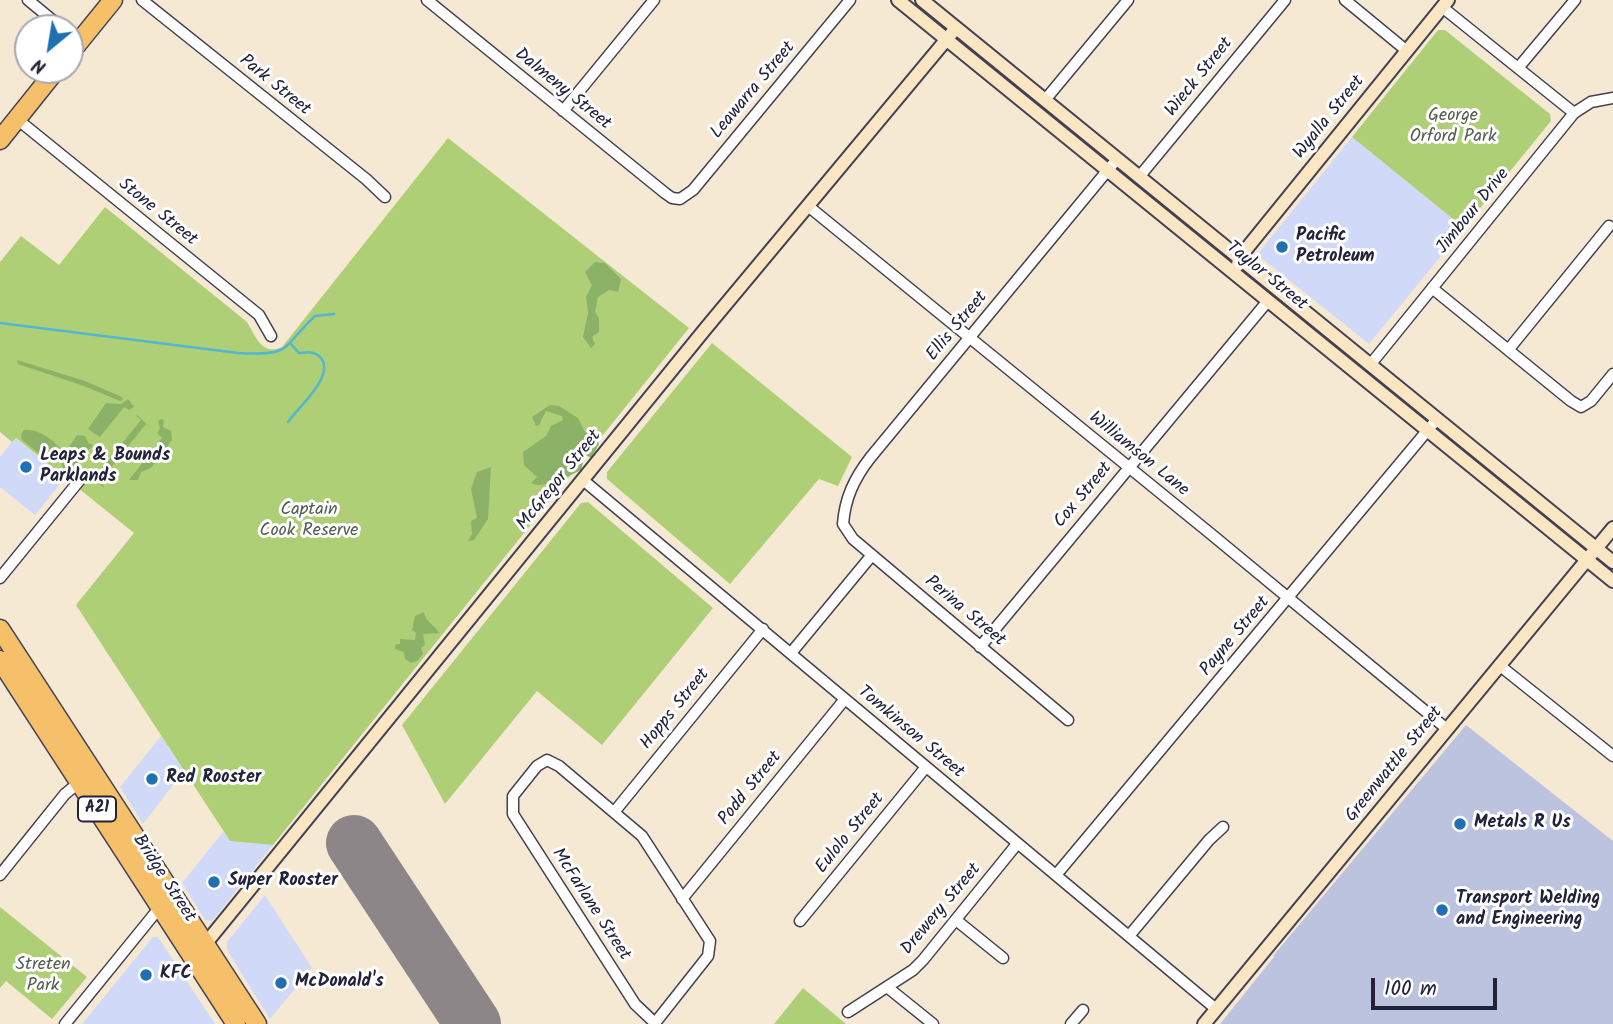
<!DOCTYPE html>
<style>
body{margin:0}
#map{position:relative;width:1613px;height:1024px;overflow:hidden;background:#f6e9d4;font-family:Kalam,sans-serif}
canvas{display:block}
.north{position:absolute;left:14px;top:14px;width:70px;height:70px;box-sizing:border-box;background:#fff;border:2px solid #a7a7b1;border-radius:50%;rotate:210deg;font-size:19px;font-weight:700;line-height:28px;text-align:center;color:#22223b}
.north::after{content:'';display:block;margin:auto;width:24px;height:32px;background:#1f6fb2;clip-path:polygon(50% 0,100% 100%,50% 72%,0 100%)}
.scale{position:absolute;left:1371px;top:978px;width:126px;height:32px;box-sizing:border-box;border:4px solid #22223b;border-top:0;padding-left:9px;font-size:21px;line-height:24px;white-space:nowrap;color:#22223b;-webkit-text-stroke:5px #fff;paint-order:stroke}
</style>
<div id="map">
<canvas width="1613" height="1024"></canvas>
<div class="north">N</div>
<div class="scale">100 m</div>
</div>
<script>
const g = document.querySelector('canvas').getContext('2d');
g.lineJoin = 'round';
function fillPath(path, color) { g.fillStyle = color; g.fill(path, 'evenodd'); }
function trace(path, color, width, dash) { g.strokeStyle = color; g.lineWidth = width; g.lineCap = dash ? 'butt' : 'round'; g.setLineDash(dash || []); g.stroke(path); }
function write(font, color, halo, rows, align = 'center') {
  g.font = font + ' Kalam,sans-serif'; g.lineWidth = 6; g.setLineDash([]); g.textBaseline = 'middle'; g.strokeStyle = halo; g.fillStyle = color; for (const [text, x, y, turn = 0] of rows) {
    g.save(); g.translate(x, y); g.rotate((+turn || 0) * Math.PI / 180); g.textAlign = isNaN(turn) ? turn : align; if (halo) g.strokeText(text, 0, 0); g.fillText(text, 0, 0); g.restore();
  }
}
fillPath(new Path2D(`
 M 1352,137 L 1464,228 L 1369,344 L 1260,257 L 1259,252 Z
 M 15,438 L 65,478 L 35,515 L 0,487 L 0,457 Z
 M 161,736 L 184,771 L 143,824 L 120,787 Z
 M 223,832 L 230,841 L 273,845 L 212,921 L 205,920 L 182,883 Z
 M 265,895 L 312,968 L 270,1019 L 227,950 L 227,942 Z
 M 153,937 L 158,937 L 215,1024 L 82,1024 Z`), '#d1d9f9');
fillPath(new Path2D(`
 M 1466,725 L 1613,841 L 1613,1024 L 1220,1024 L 1274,957 L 1273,956 Z`), '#bbc3de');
fillPath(new Path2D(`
 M 1438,30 L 1445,30 L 1550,114 L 1551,121 L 1464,228 L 1352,137 Z
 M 448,138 L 689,328 L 273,845 L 230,841 L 76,605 L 134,533 L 16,438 L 12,442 L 0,432 L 0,262 L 21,236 L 59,265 L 105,207 L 247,322 C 256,337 262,356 282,347 Z
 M 712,343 L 852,457 L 838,486 L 819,479 L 730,584 L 607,479 L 607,472 Z
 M 588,502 L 713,608 L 602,745 L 537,691 L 445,804 L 402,725 L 581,503 Z
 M 0,907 L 87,977 L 52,1019 L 6,981 L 0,988 Z
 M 803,988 L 846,1024 L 774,1024 Z`), '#afcf76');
fillPath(new Path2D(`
 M 595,262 L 605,263 L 621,279 L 618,292 L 609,290 L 598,297 L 595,312 L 599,318 L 599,332 L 592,337 L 595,344 L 591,348 L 583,337 L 588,313 L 586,297 L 592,285 L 585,272 Z
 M 17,360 L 85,381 L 122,397 L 123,400 L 120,401 L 84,386 L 18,364 Z
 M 128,399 L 134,407 L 129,410 L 124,407 L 100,437 L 88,429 L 106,403 L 121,404 Z
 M 550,405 L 559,406 L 578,418 L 585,432 L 597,439 L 599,444 L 591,458 L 578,450 L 572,452 L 571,460 L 583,463 L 581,470 L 569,476 L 553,477 L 550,483 C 544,485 537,486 531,483 L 537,477 L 524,465 L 523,452 L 546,436 L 551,426 L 563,420 L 562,416 L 546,411 L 539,425 L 536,426 L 532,417 Z
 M 137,415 L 151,428 L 146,424 L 99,482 L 104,486 L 103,487 L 89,474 L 94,478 L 141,420 L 136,416 Z
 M 161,419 L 164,420 L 163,427 L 171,431 L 172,440 L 151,468 L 141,472 L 138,480 L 129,480 L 162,438 L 157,433 L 160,428 L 158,421 Z
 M 24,430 C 40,428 55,442 65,453 L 77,435 L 85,436 L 89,444 L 93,445 L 76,467 L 81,471 L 75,479 L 63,469 L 61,460 L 47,460 L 22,440 L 21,435 Z
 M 491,467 L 488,519 L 474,540 L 468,541 L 472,534 L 471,521 L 477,518 L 471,489 L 477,472 Z
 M 424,612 C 425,622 435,625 439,633 L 423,634 L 425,645 L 421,648 L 423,654 L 417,661 L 411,663 L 405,659 L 404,652 L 395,649 L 396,644 L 400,644 L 400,639 L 415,640 L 416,633 L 412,630 L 415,616 Z`), '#8bb267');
trace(new Path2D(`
 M 0,323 L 238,353 C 293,356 280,349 315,316 L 334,314
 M 288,422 C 298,407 337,375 320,357 C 314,351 307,352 299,353 L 291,344`), '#53b6d1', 2.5);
trace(new Path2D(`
 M 354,843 L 473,1024`), '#8c8688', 56);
const street = new Path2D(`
 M 28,0 L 62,28
 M 142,0 L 366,179 L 385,197
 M 427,0 L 665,193 L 672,198 L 680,199 L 693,190 L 850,0
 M 1345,0 L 1407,51
 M 1442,7 L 1574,113
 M 1518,68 L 1575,0
 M 1045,100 L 1128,0
 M 563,111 L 654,0
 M 17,119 L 259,315 L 271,336
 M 1139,177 L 1285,0
 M 808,206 L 1211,534 L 1447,729
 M 1432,288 L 1571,401 L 1581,407 L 1591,401 L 1613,374
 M 1509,349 L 1609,226
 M 1370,365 L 1574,113 L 1591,102 L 1613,98
 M 583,480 L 1216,1009
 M 0,578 L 83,476
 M 980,647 L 1267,302
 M 791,653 L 872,555
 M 1499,665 L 1613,756
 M 1068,720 L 853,539 L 843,524 C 845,498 854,479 870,458 L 1117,159
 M 615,811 L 763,629
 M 0,875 L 65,794 L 81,781
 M 1056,875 L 1437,419
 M 682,899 L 845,699
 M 956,920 L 1003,958
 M 800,921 L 926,767
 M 1129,936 L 1209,840 L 1223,827
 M 887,987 L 933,1024
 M 848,1012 L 913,970 L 923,960 L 1017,844
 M 655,1023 L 708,956 L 710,941 L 642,836 L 559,766 L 547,760 L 537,766 L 513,796 L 513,814 L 635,1004 L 655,1023 L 656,1024
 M 65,1024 L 160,907
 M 1071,1024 L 1083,1010`);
const secondary = new Path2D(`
 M 898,0 L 1613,581
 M 922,0 L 1613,562
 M 1238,265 L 1239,258 L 1448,0
 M 202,948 L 706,328 L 956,28
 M 1204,1024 L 1613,528`);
const highway = new Path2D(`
 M 70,53 L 113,0
 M 0,140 L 56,70
 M 0,629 L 257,1024
 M 0,660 L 236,1024`);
trace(street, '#424052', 13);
trace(secondary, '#424052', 16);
trace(highway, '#424052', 21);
trace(street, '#fff', 10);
trace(secondary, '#fbe6c4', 12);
trace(highway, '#f6c06b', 18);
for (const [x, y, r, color] of [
 [1282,247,7,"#1f6fb2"],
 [26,467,7,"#1f6fb2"],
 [152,779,7,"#1f6fb2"],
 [1460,824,7,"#1f6fb2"],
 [214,882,7,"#1f6fb2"],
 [1442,910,7,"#1f6fb2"],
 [146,975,7,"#1f6fb2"],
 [281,983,7,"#1f6fb2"]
]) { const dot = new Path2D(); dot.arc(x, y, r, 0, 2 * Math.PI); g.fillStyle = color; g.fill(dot); trace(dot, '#fff', 2.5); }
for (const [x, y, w] of [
 [97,809,38]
]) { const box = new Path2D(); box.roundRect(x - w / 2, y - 12.5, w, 25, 5); g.fillStyle = '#fff'; g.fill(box); trace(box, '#22223b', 2); }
write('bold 16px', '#22223b', null, [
 ["A21",97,809]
]);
write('18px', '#22223b', '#fff', [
 ["Wieck Street",1200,78,-51],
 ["Park Street",274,86,39],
 ["Dalmeny Street",562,90,39],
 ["Leawarra Street",754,91,-50],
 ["Wyalla Street",1330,118,-51],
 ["Jimbour Drive",1474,212,-51],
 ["Stone Street",157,213,39],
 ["Taylor Street",1266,277,39],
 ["Ellis Street",958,327,-50],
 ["Williamson Lane",1138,455,39],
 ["McGregor Street",560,481,-51],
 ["Cox Street",1084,496,-50],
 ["Perina Street",964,612,40],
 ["Payne Street",1236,637,-50],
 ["Hopps Street",676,710,-51],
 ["Tomkinson Street",910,733,40],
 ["Greenwattle Street",1395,765,-51],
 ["Podd Street",751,789,-51],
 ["Eulolo Street",851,834,-51],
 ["Bridge Street",163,879,57],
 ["McFarlane Street",590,905,57],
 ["Drewery Street",942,910,-50]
]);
write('18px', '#535f50', '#fff', [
 ["George",1453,117],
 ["Orford Park",1453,138],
 ["Captain",309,511],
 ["Cook Reserve",309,532],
 ["Streten",43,966],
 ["Park",43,987]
]);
write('bold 18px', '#22223b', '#fff', [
 ["Pacific",1296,237],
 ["Petroleum",1296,258],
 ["Leaps & Bounds",40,457],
 ["Parklands",40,478],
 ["Red Rooster",166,779],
 ["Metals R Us",1474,824],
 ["Super Rooster",228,882],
 ["Transport Welding",1456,900],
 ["and Engineering",1456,921],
 ["KFC",160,975],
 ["McDonald's",295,983]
], 'left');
</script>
